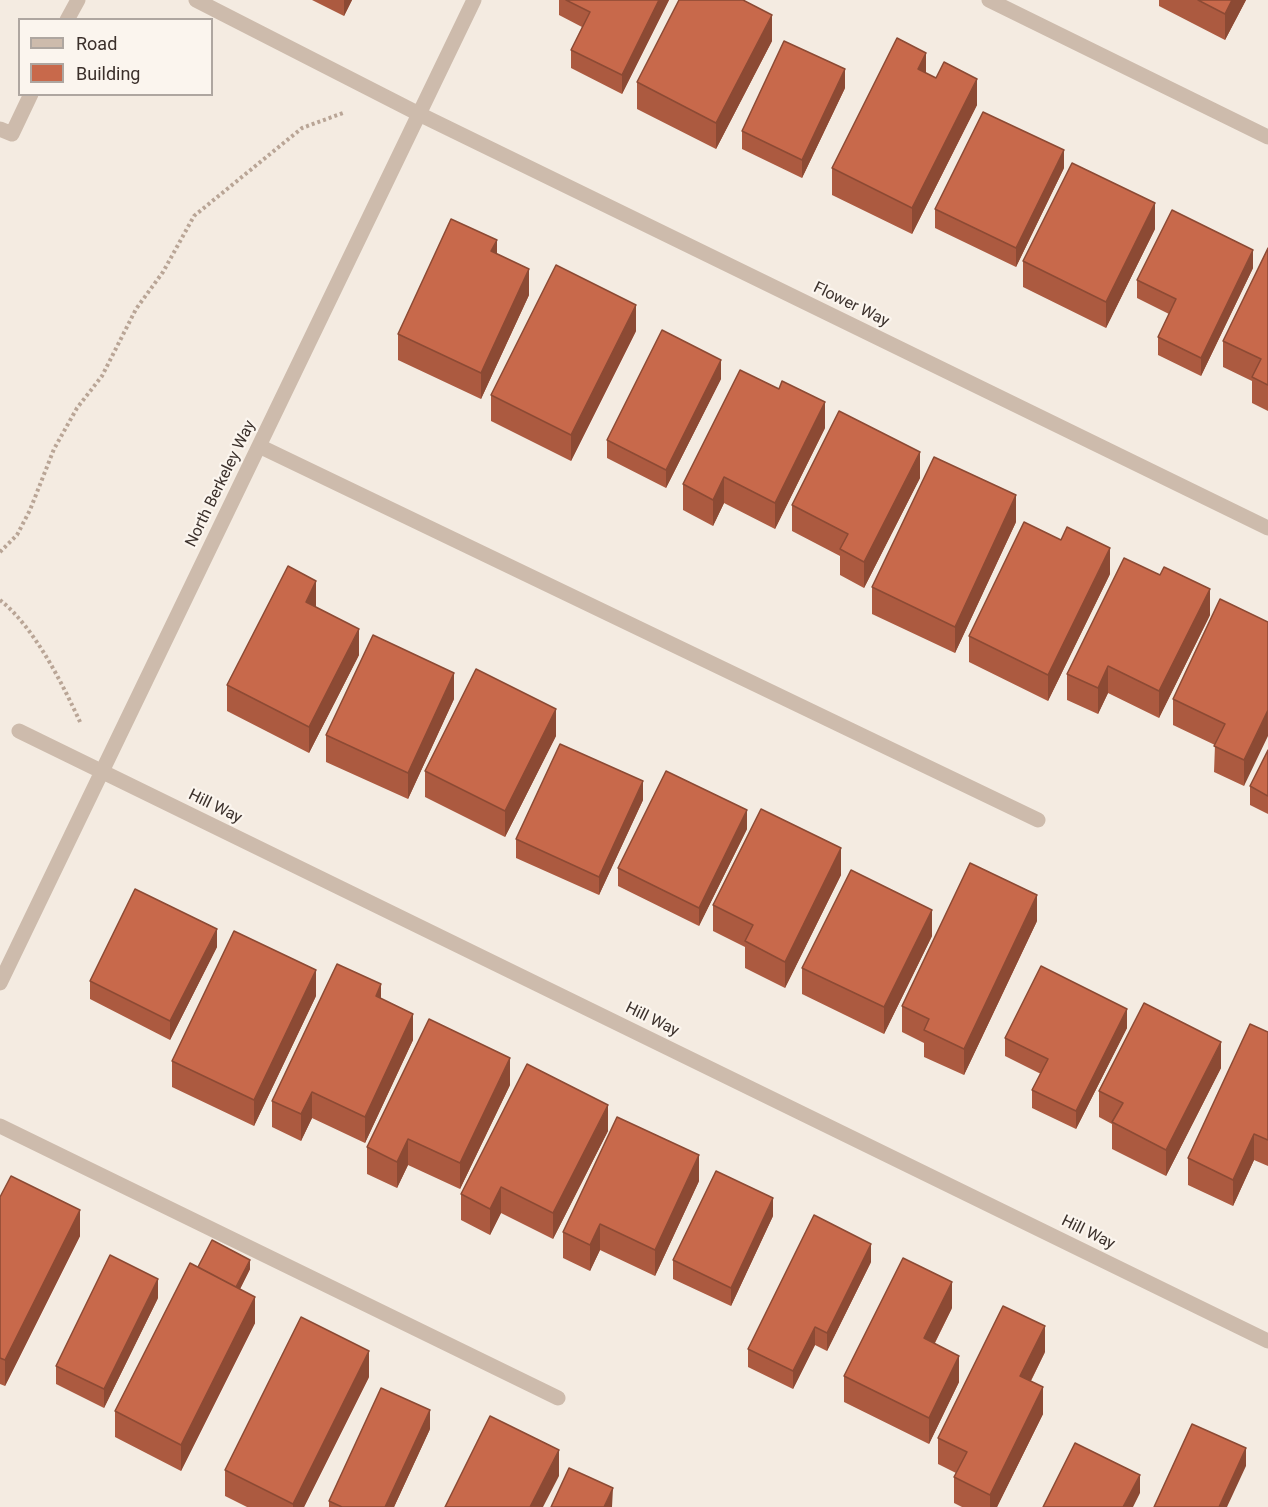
<!DOCTYPE html>
<style>
body{margin:0}
#map{position:relative;width:1268px;height:1507px;overflow:hidden;background:#f4ebe1;font-family:Roboto,sans-serif}
canvas{display:block}
.legend{position:absolute;left:18px;top:18px;width:195px;height:78px;box-sizing:border-box;background:#fbf5ee;border:2px solid #aea6a0;margin:0;padding:8px 10px;list-style:none;font-size:18px;color:#3b302b}
.legend li{display:flex;align-items:center;gap:12px;height:30px}
.legend b{width:30px;border:2px solid #aea6a0}
</style>
<div id="map">
<canvas width="1268" height="1507"></canvas>
<ul class="legend">
<li><b style="height:8px;background:#cdbbac"></b>Road</li>
<li><b style="height:16px;background:#c8694b"></b>Building</li>
</ul>
</div>
<script>
const g = document.querySelector('canvas').getContext('2d');
g.lineJoin = 'round';
function trace(path, color, width, dash) { g.strokeStyle = color; g.lineWidth = width; g.lineCap = dash ? 'butt' : 'round'; g.setLineDash(dash || []); g.stroke(path); }
function fillPath(path, color) { g.fillStyle = color; g.fill(path, 'evenodd'); }
function write(font, color, halo, rows, align = 'center') {
  g.font = font + ' Roboto,sans-serif'; g.lineWidth = 4.5; g.setLineDash([]); g.textBaseline = 'middle'; g.strokeStyle = halo; g.fillStyle = color; for (const [text, x, y, turn = 0] of rows) {
    g.save(); g.translate(x, y); g.rotate((+turn || 0) * Math.PI / 180); g.textAlign = isNaN(turn) ? turn : align; if (halo) g.strokeText(text, 0, 0); g.fillText(text, 0, 0); g.restore();
  }
}
trace(new Path2D(`
 M 0,552 L 17,535 L 30,510 L 54,449 L 77,408 L 102,376 L 136,309 L 163,272 L 194,216 L 302,128 L 343,113
 M 0,600 C 35,628 62,683 81,724`), '#b9a596', 4, [3, 3]);
trace(new Path2D(`
 M 196,0 L 419,114 L 1268,528
 M 989,0 L 1268,137
 M 67,20 L 78,0
 M 0,129 L 12,134 L 31,94
 M 259,446 L 1038,820
 M 19,731 L 1268,1341
 M 0,983 L 474,0
 M 0,1126 L 558,1398`), '#cdbbac', 15);
fillPath(new Path2D(`
 M 312,0 L 352,0 L 344,16 Z
 M 559,0 L 669,0 L 622,94 L 571,68 L 571,50 L 582,27 L 559,15 Z
 M 1159,0 L 1246,0 L 1225,40 L 1159,6 Z
 M 772,41 L 716,149 L 637,109 L 637,82 Z
 M 926,73 L 936,78 L 977,105 L 912,234 L 832,195 L 832,168 Z
 M 845,88 L 802,178 L 742,149 L 742,131 Z
 M 1064,168 L 1016,267 L 935,228 L 935,209 Z
 M 1155,229 L 1106,328 L 1023,287 L 1023,261 Z
 M 1268,248 L 1268,411 L 1252,403 L 1252,381 L 1223,367 L 1223,341 Z
 M 497,254 L 529,295 L 481,399 L 398,360 L 398,334 Z
 M 1253,268 L 1201,376 L 1158,355 L 1158,337 L 1169,314 L 1137,298 L 1137,280 Z
 M 636,331 L 571,461 L 491,421 L 491,395 Z
 M 721,379 L 666,488 L 607,458 L 607,440 Z
 M 825,428 L 775,529 L 724,503 L 713,526 L 683,510 L 683,484 Z
 M 920,478 L 864,588 L 840,575 L 840,556 L 792,531 L 792,505 Z
 M 1016,522 L 955,653 L 872,614 L 872,587 Z
 M 1110,574 L 1048,701 L 969,662 L 969,636 Z
 M 316,607 L 359,655 L 309,753 L 227,711 L 227,685 Z
 M 1210,615 L 1159,718 L 1108,693 L 1098,714 L 1067,700 L 1067,674 Z
 M 1268,622 L 1244,786 L 1214,772 L 1215,745 L 1173,725 L 1173,699 Z
 M 454,699 L 408,799 L 326,762 L 326,735 Z
 M 556,736 L 505,837 L 425,797 L 425,771 Z
 M 1268,750 L 1268,814 L 1250,805 L 1250,786 Z
 M 643,800 L 599,895 L 516,858 L 516,839 Z
 M 747,829 L 699,926 L 618,886 L 618,868 Z
 M 841,875 L 785,988 L 745,968 L 745,947 L 713,931 L 713,905 Z
 M 1037,921 L 964,1075 L 924,1057 L 924,1043 L 902,1032 L 902,1006 Z
 M 932,936 L 884,1034 L 802,994 L 802,968 Z
 M 217,947 L 170,1040 L 90,999 L 90,981 Z
 M 316,996 L 254,1126 L 172,1087 L 172,1061 Z
 M 381,999 L 413,1040 L 365,1143 L 312,1118 L 301,1141 L 272,1127 L 272,1101 Z
 M 1127,1028 L 1076,1129 L 1032,1108 L 1032,1090 L 1041,1074 L 1005,1056 L 1005,1038 Z
 M 1268,1032 L 1268,1166 L 1254,1160 L 1233,1206 L 1188,1185 L 1188,1158 Z
 M 1221,1068 L 1166,1176 L 1112,1149 L 1112,1124 L 1099,1117 L 1099,1091 Z
 M 510,1085 L 460,1189 L 408,1165 L 397,1188 L 367,1174 L 367,1147 Z
 M 608,1131 L 553,1239 L 501,1213 L 490,1235 L 461,1220 L 461,1194 Z
 M 699,1181 L 655,1276 L 600,1250 L 590,1271 L 563,1258 L 563,1232 Z
 M 0,1197 L 80,1236 L 5,1386 L 0,1384 Z
 M 773,1216 L 731,1306 L 673,1279 L 673,1260 Z
 M 871,1262 L 827,1351 L 815,1345 L 793,1389 L 748,1367 L 748,1349 Z
 M 198,1267 L 250,1269 L 240,1289 L 255,1323 L 181,1471 L 115,1437 L 115,1411 Z
 M 158,1298 L 104,1408 L 56,1384 L 56,1366 Z
 M 952,1308 L 935,1343 L 959,1382 L 929,1444 L 844,1402 L 844,1376 Z
 M 1045,1352 L 1031,1381 L 1043,1414 L 997,1507 L 962,1507 L 954,1503 L 954,1477 L 956,1473 L 938,1464 L 938,1438 Z
 M 369,1377 L 304,1507 L 247,1507 L 225,1496 L 225,1470 Z
 M 430,1429 L 394,1507 L 329,1507 L 329,1501 Z`), '#ac5a40');
fillPath(new Path2D(`
 M 344,0 L 352,0 L 344,16 Z
 M 659,0 L 669,0 L 622,94 L 622,75 Z
 M 1232,0 L 1246,0 L 1225,40 L 1225,14 Z
 M 772,15 L 772,41 L 716,149 L 716,123 Z
 M 926,53 L 926,79 L 918,69 Z
 M 845,69 L 845,88 L 802,178 L 802,160 Z
 M 977,79 L 977,105 L 912,234 L 912,208 Z
 M 1064,150 L 1064,168 L 1016,267 L 1016,248 Z
 M 1155,203 L 1155,229 L 1106,328 L 1106,302 Z
 M 497,240 L 497,266 L 491,251 Z
 M 1253,250 L 1253,268 L 1201,376 L 1201,358 Z
 M 529,269 L 529,295 L 481,399 L 481,373 Z
 M 636,305 L 636,331 L 571,461 L 571,435 Z
 M 721,360 L 721,379 L 666,488 L 666,470 Z
 M 825,402 L 825,428 L 775,529 L 775,503 Z
 M 920,452 L 920,478 L 864,588 L 864,562 Z
 M 724,477 L 724,503 L 713,526 L 713,500 Z
 M 1016,495 L 1016,522 L 955,653 L 955,627 Z
 M 1110,548 L 1110,574 L 1048,701 L 1048,675 Z
 M 316,581 L 316,607 L 306,628 L 306,602 Z
 M 1210,589 L 1210,615 L 1159,718 L 1159,691 Z
 M 359,629 L 359,655 L 309,753 L 309,727 Z
 M 1108,666 L 1108,693 L 1098,714 L 1098,688 Z
 M 454,673 L 454,699 L 408,799 L 408,773 Z
 M 556,709 L 556,736 L 505,837 L 505,811 Z
 M 1268,710 L 1268,736 L 1244,786 L 1244,760 Z
 M 643,781 L 643,800 L 599,895 L 599,877 Z
 M 747,810 L 747,829 L 699,926 L 699,908 Z
 M 841,848 L 841,875 L 785,988 L 785,962 Z
 M 1037,895 L 1037,921 L 964,1075 L 964,1049 Z
 M 932,910 L 932,936 L 884,1034 L 884,1007 Z
 M 217,929 L 217,947 L 170,1040 L 170,1021 Z
 M 316,970 L 316,996 L 254,1126 L 254,1100 Z
 M 381,984 L 381,1010 L 376,996 Z
 M 1127,1009 L 1127,1028 L 1076,1129 L 1076,1111 Z
 M 413,1014 L 413,1040 L 365,1143 L 365,1117 Z
 M 1221,1042 L 1221,1068 L 1166,1176 L 1166,1150 Z
 M 510,1058 L 510,1085 L 460,1189 L 460,1163 Z
 M 312,1092 L 312,1118 L 301,1141 L 301,1114 Z
 M 608,1105 L 608,1131 L 553,1239 L 553,1213 Z
 M 1254,1134 L 1254,1160 L 1233,1206 L 1233,1180 Z
 M 408,1139 L 408,1165 L 397,1188 L 397,1162 Z
 M 699,1155 L 699,1181 L 655,1276 L 655,1250 Z
 M 501,1187 L 501,1213 L 490,1235 L 490,1209 Z
 M 773,1198 L 773,1216 L 731,1306 L 731,1288 Z
 M 80,1210 L 80,1236 L 5,1386 L 5,1360 Z
 M 600,1224 L 600,1250 L 590,1271 L 590,1245 Z
 M 871,1244 L 871,1262 L 827,1351 L 827,1333 Z
 M 250,1260 L 250,1269 L 231,1307 L 231,1298 Z
 M 158,1279 L 158,1298 L 104,1408 L 104,1389 Z
 M 952,1282 L 952,1308 L 924,1364 L 924,1338 Z
 M 255,1297 L 255,1323 L 181,1471 L 181,1445 Z
 M 1045,1326 L 1045,1352 L 1020,1402 L 1020,1376 Z
 M 815,1327 L 815,1345 L 793,1389 L 793,1371 Z
 M 369,1351 L 369,1377 L 304,1507 L 293,1507 L 293,1504 Z
 M 959,1356 L 959,1382 L 929,1444 L 929,1418 Z
 M 1043,1387 L 1043,1414 L 997,1507 L 990,1507 L 990,1495 Z
 M 430,1410 L 430,1429 L 394,1507 L 385,1507 Z
 M 1246,1448 L 1246,1466 L 1227,1507 L 1219,1507 Z
 M 559,1450 L 559,1476 L 543,1507 L 530,1507 Z
 M 1140,1475 L 1140,1493 L 1133,1507 L 1123,1507 Z
 M 613,1488 L 612,1507 L 604,1507 Z`), '#8c4a34');
const building = new Path2D(`
 M 566,0 L 659,0 L 622,75 L 571,50 L 590,12 Z
 M 679,0 L 743,0 L 772,15 L 716,123 L 637,82 Z
 M 1198,0 L 1232,0 L 1225,14 Z
 M 897,38 L 926,53 L 918,69 L 936,78 L 944,62 L 977,79 L 912,208 L 832,168 Z
 M 784,41 L 845,69 L 802,160 L 742,131 Z
 M 983,112 L 1064,150 L 1016,248 L 935,209 Z
 M 1072,163 L 1155,203 L 1106,302 L 1023,261 Z
 M 1172,210 L 1253,250 L 1201,358 L 1158,337 L 1176,299 L 1137,280 Z
 M 451,219 L 497,240 L 491,251 L 529,269 L 481,373 L 398,334 Z
 M 1268,248 L 1268,385 L 1252,377 L 1261,359 L 1223,341 Z
 M 556,265 L 636,305 L 571,435 L 491,395 Z
 M 662,330 L 721,360 L 666,470 L 607,440 Z
 M 740,370 L 779,389 L 782,381 L 825,402 L 775,503 L 724,477 L 713,500 L 683,484 Z
 M 839,411 L 920,452 L 864,562 L 840,549 L 848,534 L 792,505 Z
 M 934,457 L 1016,495 L 955,627 L 872,587 Z
 M 1024,522 L 1061,540 L 1067,527 L 1110,548 L 1048,675 L 969,636 Z
 M 1124,558 L 1160,575 L 1164,567 L 1210,589 L 1159,691 L 1108,666 L 1098,688 L 1067,674 Z
 M 288,566 L 316,581 L 306,602 L 359,629 L 309,727 L 227,685 Z
 M 1220,599 L 1268,622 L 1268,710 L 1244,760 L 1214,746 L 1225,724 L 1173,699 Z
 M 373,635 L 454,673 L 408,773 L 326,735 Z
 M 476,669 L 556,709 L 505,811 L 425,771 Z
 M 560,744 L 643,781 L 599,877 L 516,839 Z
 M 1268,750 L 1268,796 L 1250,786 Z
 M 666,771 L 747,810 L 699,908 L 618,868 Z
 M 761,809 L 841,848 L 785,962 L 745,941 L 753,925 L 713,905 Z
 M 970,863 L 1037,895 L 964,1049 L 924,1030 L 929,1019 L 902,1006 Z
 M 851,870 L 932,910 L 884,1007 L 802,968 Z
 M 135,889 L 217,929 L 170,1021 L 90,981 Z
 M 234,931 L 316,970 L 254,1100 L 172,1061 Z
 M 337,964 L 381,984 L 376,996 L 413,1014 L 365,1117 L 312,1092 L 301,1114 L 272,1101 Z
 M 1041,966 L 1127,1009 L 1076,1111 L 1032,1090 L 1048,1059 L 1005,1038 Z
 M 1144,1003 L 1221,1042 L 1166,1150 L 1112,1122 L 1123,1103 L 1099,1091 Z
 M 429,1019 L 510,1058 L 460,1163 L 408,1139 L 397,1162 L 367,1147 Z
 M 1250,1024 L 1268,1032 L 1268,1140 L 1254,1134 L 1233,1180 L 1188,1158 Z
 M 527,1064 L 608,1105 L 553,1213 L 501,1187 L 490,1209 L 461,1194 Z
 M 617,1117 L 699,1155 L 655,1250 L 600,1224 L 590,1245 L 563,1232 Z
 M 716,1171 L 773,1198 L 731,1288 L 673,1260 Z
 M 11,1176 L 80,1210 L 5,1360 L 0,1358 L 0,1197 Z
 M 814,1215 L 871,1244 L 827,1333 L 815,1327 L 793,1371 L 748,1349 Z
 M 212,1240 L 250,1260 L 236,1287 L 198,1267 Z
 M 110,1255 L 158,1279 L 104,1389 L 56,1366 Z
 M 903,1258 L 952,1282 L 924,1338 L 959,1356 L 929,1418 L 844,1376 Z
 M 190,1263 L 255,1297 L 181,1445 L 115,1411 Z
 M 1003,1306 L 1045,1326 L 1020,1376 L 1043,1387 L 990,1495 L 954,1477 L 967,1452 L 938,1438 Z
 M 301,1317 L 369,1351 L 293,1504 L 225,1470 Z
 M 381,1388 L 430,1410 L 385,1507 L 342,1507 L 329,1501 Z
 M 490,1416 L 559,1450 L 530,1507 L 445,1507 Z
 M 1192,1424 L 1246,1448 L 1219,1507 L 1154,1507 Z
 M 1075,1443 L 1140,1475 L 1123,1507 L 1043,1507 Z
 M 569,1468 L 613,1488 L 604,1507 L 551,1507 Z`);
fillPath(building, '#c8694b');
trace(building, '#8c4a34', 1.5);
write('16px', '#3b302b', '#fbf5ee', [
 ["Flower Way",851,305,26],
 ["North Berkeley Way",221,484,-64],
 ["Hill Way",215,807,26],
 ["Hill Way",652,1020,26],
 ["Hill Way",1088,1233,26]
]);
</script>
